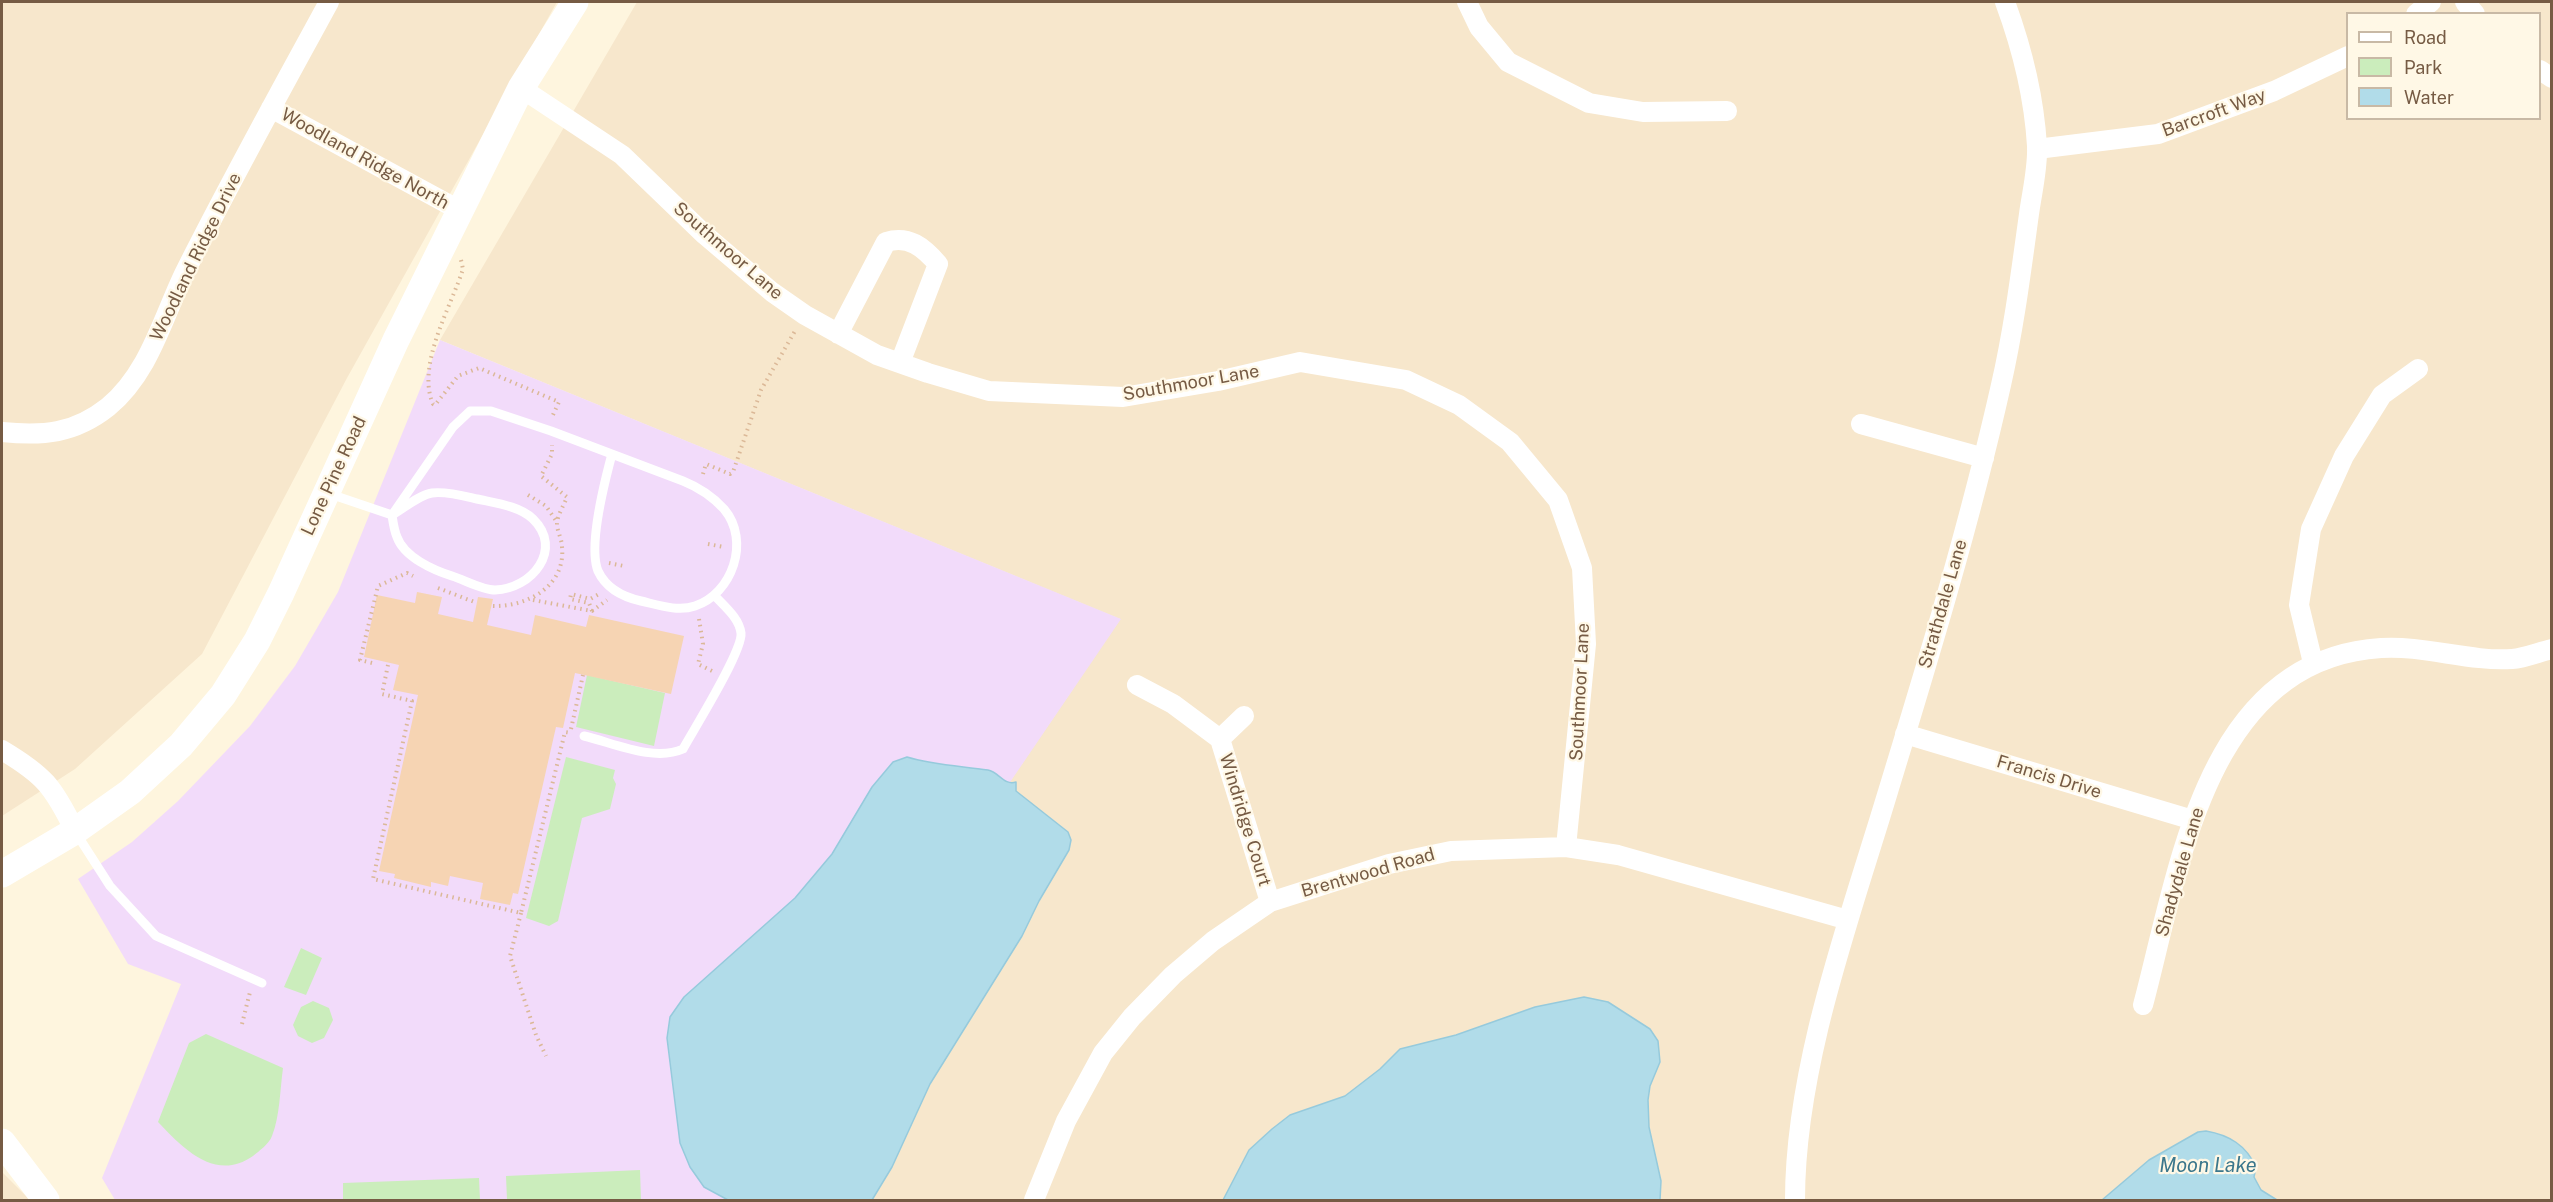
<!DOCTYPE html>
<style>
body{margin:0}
#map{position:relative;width:2553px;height:1202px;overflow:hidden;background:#fef5de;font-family:"Public Sans",sans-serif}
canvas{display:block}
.frame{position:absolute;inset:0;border:3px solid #765b44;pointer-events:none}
.legend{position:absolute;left:2346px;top:12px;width:195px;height:108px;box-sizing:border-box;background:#fff8e6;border:2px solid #c8b9a5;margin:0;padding:8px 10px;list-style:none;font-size:18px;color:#765b44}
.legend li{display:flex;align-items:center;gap:12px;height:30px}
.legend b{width:30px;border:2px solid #c8b9a5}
</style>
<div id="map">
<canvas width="2553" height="1202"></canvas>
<div class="frame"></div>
<ul class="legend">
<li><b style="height:8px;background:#fff"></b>Road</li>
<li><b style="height:16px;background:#cbedbc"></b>Park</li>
<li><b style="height:16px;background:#b1dce9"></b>Water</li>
</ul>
</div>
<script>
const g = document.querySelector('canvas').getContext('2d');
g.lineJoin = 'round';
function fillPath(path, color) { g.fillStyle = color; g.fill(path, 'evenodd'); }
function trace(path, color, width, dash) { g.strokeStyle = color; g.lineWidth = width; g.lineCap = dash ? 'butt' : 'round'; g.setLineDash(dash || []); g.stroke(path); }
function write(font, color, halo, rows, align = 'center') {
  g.font = font + ' "Public Sans",sans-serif'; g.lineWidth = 4.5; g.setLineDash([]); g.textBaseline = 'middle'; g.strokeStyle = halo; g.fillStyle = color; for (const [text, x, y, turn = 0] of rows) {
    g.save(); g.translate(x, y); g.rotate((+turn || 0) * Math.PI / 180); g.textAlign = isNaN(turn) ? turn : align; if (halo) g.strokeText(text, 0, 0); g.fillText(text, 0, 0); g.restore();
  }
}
fillPath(new Path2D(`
 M 2,2 L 557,2 L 347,378 L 202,654 L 75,769 L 2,816 Z
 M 637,2 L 2551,2 L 2551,1200 L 726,1200 L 1120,619 L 440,340 ZM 2348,14 L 2540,14 L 2540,118 L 2348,118 Z
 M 2,1172 L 30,1200 L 2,1200 Z`), '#f7e7cc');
fillPath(new Path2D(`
 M 440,340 L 1121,619 L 726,1200 L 115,1200 L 102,1178 L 181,984 L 128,964 L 78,879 L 132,842 L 178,801 L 250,726 L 295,666 L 338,592 Z`), '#f2dbfa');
fillPath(new Path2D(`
 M 587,675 L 665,693 L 654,746 L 576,727 Z
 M 566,757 L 615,770 L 613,778 L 616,784 L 610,809 L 582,818 L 558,921 L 549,926 L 526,918 Z
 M 301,948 L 322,958 L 306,995 L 284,987 Z
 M 313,1001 L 329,1008 L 333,1020 L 324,1038 L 312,1043 L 298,1036 L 293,1025 L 301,1007 Z
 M 206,1034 L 283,1068 C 280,1089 280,1116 272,1136 C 269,1144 259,1151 253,1156 C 215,1183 182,1147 158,1122 L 189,1043 Z
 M 640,1170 L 641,1200 L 507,1200 L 506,1176 Z
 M 479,1178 L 480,1200 L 343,1200 L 343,1183 Z`), '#cbedbc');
const water = new Path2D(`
 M 907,757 C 933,765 961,766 988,770 C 999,772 1004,786 1016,782 L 1016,791 L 1068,832 L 1071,840 L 1069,850 L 1039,901 L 1022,936 L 930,1084 L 892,1167 L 872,1200 L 728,1200 L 704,1187 L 690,1167 L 680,1143 L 667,1038 L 670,1017 L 684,997 L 795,898 L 832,854 L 872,787 L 893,762 Z
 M 1584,997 L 1608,1002 L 1650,1029 L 1658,1041 L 1660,1062 L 1650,1086 L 1648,1100 L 1649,1127 L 1661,1181 L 1660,1200 L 1223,1200 L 1249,1150 L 1272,1129 L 1290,1115 L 1345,1096 L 1380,1069 L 1400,1049 L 1456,1035 L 1535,1007 Z
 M 2206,1131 C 2229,1135 2246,1145 2256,1167 L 2254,1177 L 2261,1190 L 2277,1200 L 2102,1200 L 2149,1160 L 2198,1132 Z`);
fillPath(water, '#b1dce9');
trace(water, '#96cadc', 1.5);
fillPath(new Path2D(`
 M 417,592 L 442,597 L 438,614 L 473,622 L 478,597 L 493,599 L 487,625 L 531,635 L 535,615 L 586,627 L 589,615 L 684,636 L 671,694 L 575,673 L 563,728 L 556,727 L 518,894 L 513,893 L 510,905 L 480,899 L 483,883 L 450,876 L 448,886 L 431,882 L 431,887 L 394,878 L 395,874 L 379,871 L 418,695 L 393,690 L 399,665 L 364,657 L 377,595 L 415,603 Z`), '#f6d4b3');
trace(new Path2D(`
 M 461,260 L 463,269 C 451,307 416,365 433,404 L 435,405 L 458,376 L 479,368 L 559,402 L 552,417
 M 703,474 L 706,464 L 730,474 L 733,472 L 761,390 L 795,331
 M 528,495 L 546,506 L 557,522
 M 708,544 L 724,547
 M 609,563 L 624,566
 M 438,588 L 477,603
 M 533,600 L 592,611 L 589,603 L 570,599 L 571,594 L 590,599 L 599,594
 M 493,606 C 527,607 566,586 562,547 C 562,539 557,531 557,524 C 557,516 564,505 567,497 L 541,476 L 552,454 L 552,445
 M 592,611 L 607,600
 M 699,619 L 703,644 L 698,664 L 712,671
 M 372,663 L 360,660 L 378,586 L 407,573 L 413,576
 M 388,665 L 382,694 L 412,701 L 373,879 L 521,913 L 565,732 L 572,733
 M 571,729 L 583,675
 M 521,913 L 510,956 L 536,1035 L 546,1056
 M 242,1024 L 250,992`), '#dbb897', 4, [1.5, 4.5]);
trace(new Path2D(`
 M 330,494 L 392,515 C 403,509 419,495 432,493 C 446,491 464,496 477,499 C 495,503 520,506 533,519 C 564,549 532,589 495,590 C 482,590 465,580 452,576 C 433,570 404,557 397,537 C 394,530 393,522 392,515 L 453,427 L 470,411 L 491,411 L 551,431 L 683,481 C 698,487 713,497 724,509 C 751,541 732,594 695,606 C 678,612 658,605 641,601 C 623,597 606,588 598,571 C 588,546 605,480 612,454
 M 584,736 C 614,743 654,762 683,749 C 694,729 743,651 741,633 C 739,618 725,607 715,596
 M 76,833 L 110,886 L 156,936 L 262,983`), '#fff', 9);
trace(new Path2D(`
 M 1467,2 L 1479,27 L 1508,62 L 1589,103 L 1643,112 L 1727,111
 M 2465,2 L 2475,14
 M 2416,14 L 2431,2
 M 2540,70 L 2552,78
 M 521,88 L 622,155 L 705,235 L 772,292 L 805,315 L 877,355 L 928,373 L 989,391 L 1123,397 L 1218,381 L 1300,362 L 1406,380 L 1459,405 L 1510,442 L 1558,500 L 1582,568 L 1586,644 L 1566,847
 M 271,108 L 459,210
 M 2037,149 L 2158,134 L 2274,91 L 2348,56
 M 838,334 L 886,242 C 909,235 923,247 938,264 L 900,363
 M 1861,424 L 1984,458
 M 2,432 C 43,436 74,434 108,407 C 149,373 162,320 184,274 C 230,182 280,92 329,2
 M 2313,663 L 2299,605 L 2311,529 L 2344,456 L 2382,395 L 2418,369
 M 1137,685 L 1173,704 L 1220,739 L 1270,902
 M 1905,734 L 2193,820
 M 1220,739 L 1244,716
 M 2,750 C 44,775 53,786 75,831
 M 2143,1005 C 2179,871 2205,659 2381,648 C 2423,645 2470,662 2512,659 C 2525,658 2539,652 2552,649
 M 1034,1200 L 1066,1121 L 1103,1053 L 1132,1017 L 1173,975 L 1213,941 L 1270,902 L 1389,864 L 1451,851 L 1566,847 L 1618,855 L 1848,920
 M 1795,1200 C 1795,1076 1842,940 1879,821 C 1923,677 1968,532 2001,385 C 2014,328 2021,272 2029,214 C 2032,192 2038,168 2037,146 C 2034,96 2022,48 2005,2`), '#fff', 20);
trace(new Path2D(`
 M 2,874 L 75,831 L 130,792 L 181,745 L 223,695 L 257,641 L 281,593 L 396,340 L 521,88 L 575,2
 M 2,1142 L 46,1200`), '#fff', 27);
write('18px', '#765b44', '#fff8e6', [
 ["Barcroft Way",2214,113,-20],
 ["Woodland Ridge North",365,159,29],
 ["Southmoor Lane",728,251,41],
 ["Woodland Ridge Drive",196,257,-64],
 ["Southmoor Lane",1191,383,-10],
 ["Lone Pine Road",334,476,-65],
 ["Strathdale Lane",1943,604,-74],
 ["Southmoor Lane",1580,692,-87],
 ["Francis Drive",2049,777,17],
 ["Windridge Court",1245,820,73],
 ["Shadydale Lane",2180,872,-74],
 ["Brentwood Road",1368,873,-16]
]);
write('italic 20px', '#3c778c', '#fff8e6', [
 ["Moon Lake",2208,1166]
]);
</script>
